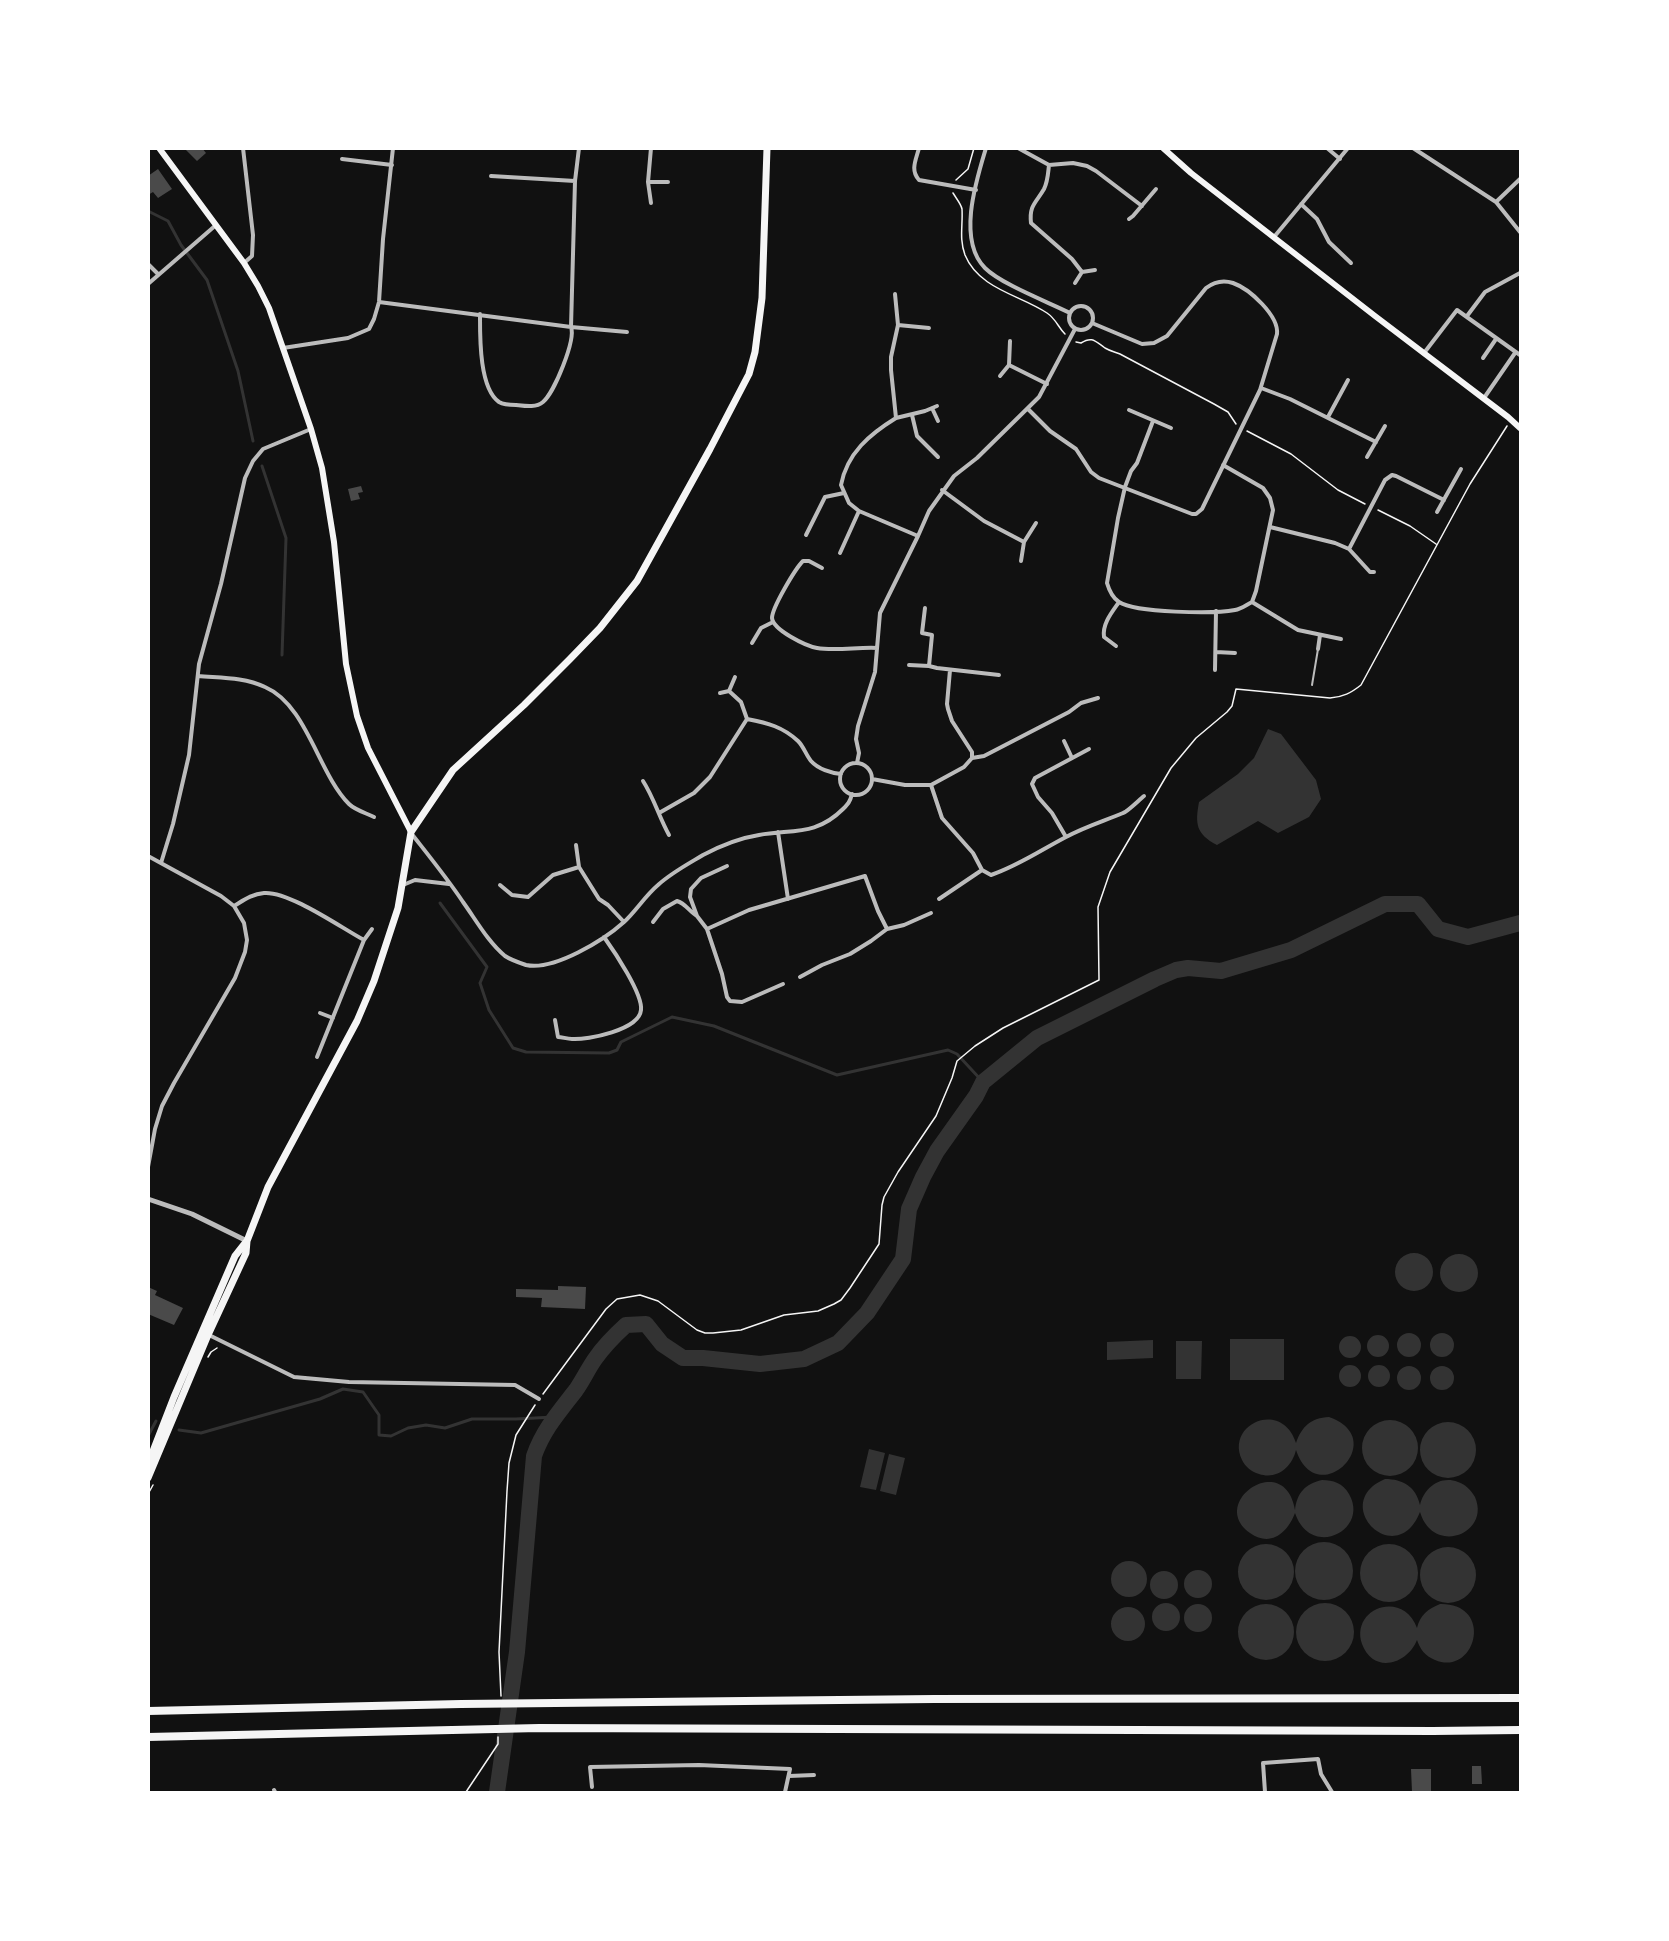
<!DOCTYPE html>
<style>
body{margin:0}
#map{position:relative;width:1669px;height:1941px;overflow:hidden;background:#111;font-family:"Archivo Narrow",sans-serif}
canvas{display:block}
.frame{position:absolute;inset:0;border:150px solid #fff;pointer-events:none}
</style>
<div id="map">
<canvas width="1669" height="1941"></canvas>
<div class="frame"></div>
</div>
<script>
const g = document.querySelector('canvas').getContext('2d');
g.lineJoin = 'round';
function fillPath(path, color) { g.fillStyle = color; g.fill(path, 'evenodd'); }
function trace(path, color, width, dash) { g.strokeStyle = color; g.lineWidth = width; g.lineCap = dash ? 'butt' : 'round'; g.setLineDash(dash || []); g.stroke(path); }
fillPath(new Path2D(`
 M 1268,729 L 1281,734 L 1316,780 L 1321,799 L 1309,817 L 1278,833 L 1258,821 L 1217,845 C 1196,834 1195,824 1199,802 L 1238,774 L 1254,758 Z
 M1395 1272a19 19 0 1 1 38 0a19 19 0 1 1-38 0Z
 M1440 1273a19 19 0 1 1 38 0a19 19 0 1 1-38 0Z
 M1430 1345a12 12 0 1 1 24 0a12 12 0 1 1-24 0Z
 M1397 1345a12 12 0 1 1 24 0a12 12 0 1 1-24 0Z
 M1367 1346a11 11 0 1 1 22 0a11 11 0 1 1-22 0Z
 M1339 1347a11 11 0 1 1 22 0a11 11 0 1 1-22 0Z
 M 1230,1339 L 1284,1339 L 1284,1380 L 1230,1380 Z
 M 1153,1340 L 1153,1358 L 1107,1360 L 1107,1342 Z
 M 1176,1341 L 1202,1341 L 1201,1379 L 1176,1379 Z
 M1368 1376a11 11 0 1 1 22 0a11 11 0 1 1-22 0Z
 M1339 1376a11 11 0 1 1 22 0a11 11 0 1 1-22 0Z
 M1397 1378a12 12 0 1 1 24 0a12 12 0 1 1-24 0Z
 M1430 1378a12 12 0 1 1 24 0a12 12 0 1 1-24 0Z
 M 1329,1417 C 1392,1439 1317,1513 1296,1450 C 1292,1467 1277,1480 1259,1474 C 1251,1472 1245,1466 1242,1460 C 1225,1424 1282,1399 1296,1443 C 1302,1426 1311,1418 1329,1417 Z
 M1362 1448a28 28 0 1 1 56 0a28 28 0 1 1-56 0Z
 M1420 1450a28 28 0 1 1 56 0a28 28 0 1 1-56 0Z
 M 869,1449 L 885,1453 L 876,1490 L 860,1487 Z
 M 889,1454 L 905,1458 L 896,1495 L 880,1491 Z
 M 1385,1479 C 1403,1479 1416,1487 1420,1505 C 1424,1488 1440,1475 1458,1482 C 1465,1484 1471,1490 1475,1497 C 1491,1534 1433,1556 1420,1512 C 1396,1572 1328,1503 1385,1479 Z
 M 1322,1480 C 1333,1480 1343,1483 1349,1494 C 1370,1530 1311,1560 1295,1513 C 1288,1532 1271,1548 1250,1533 C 1207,1502 1285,1449 1295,1510 C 1297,1493 1305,1484 1322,1480 Z
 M1295 1571a29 29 0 1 1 58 0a29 29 0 1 1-58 0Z
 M1238 1572a28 28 0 1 1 56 0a28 28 0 1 1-56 0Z
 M1360 1573a29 29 0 1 1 58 0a29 29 0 1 1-58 0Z
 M1420 1575a28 28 0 1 1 56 0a28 28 0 1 1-56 0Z
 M1111 1579a18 18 0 1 1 36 0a18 18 0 1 1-36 0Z
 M1184 1584a14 14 0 1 1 28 0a14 14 0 1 1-28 0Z
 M1150 1585a14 14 0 1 1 28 0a14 14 0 1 1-28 0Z
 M1152 1617a14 14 0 1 1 28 0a14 14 0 1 1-28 0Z
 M1296 1632a29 29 0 1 1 58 0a29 29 0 1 1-58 0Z
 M1238 1632a28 28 0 1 1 56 0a28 28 0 1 1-56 0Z
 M1184 1618a14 14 0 1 1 28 0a14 14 0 1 1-28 0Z
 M 1440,1604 C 1495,1603 1476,1677 1435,1660 C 1425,1656 1420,1649 1417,1640 C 1407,1665 1373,1674 1362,1644 C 1350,1608 1403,1589 1417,1628 C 1420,1615 1428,1609 1440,1604 Z
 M1111 1624a17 17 0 1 1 34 0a17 17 0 1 1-34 0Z`), '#333');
trace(new Path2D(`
 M 148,211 L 168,221 L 181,245 L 207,280 L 238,371 L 253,441
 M 262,466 L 286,538 L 282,655
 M 440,903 L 487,967 L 480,983 L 489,1010 L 513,1048 L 526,1052 L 609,1053 L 617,1050 L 621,1042 L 672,1017 L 714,1026 L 837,1075 L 948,1050 L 957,1054 L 983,1082
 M 179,1430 L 201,1433 L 320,1399 L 343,1389 L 363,1392 L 379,1415 L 379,1435 L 391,1436 L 408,1428 L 426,1425 L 445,1428 L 472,1419 L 516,1419 L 554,1417
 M 148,1436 L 156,1421`), '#333', 3);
trace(new Path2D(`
 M 497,1792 L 517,1652 L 534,1456 C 543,1430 559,1412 576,1390 C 583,1380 588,1369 595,1359 C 604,1346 615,1335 626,1325 L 646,1324 L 662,1344 L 683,1358 L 703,1358 L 760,1364 L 804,1359 L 838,1343 L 867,1313 L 903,1259 L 909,1209 L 923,1177 L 937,1151 L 976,1096 L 983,1082 L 1037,1038 L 1155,979 L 1176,970 L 1188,968 L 1221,971 L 1291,950 L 1385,904 L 1418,904 L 1438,929 L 1468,937 L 1520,923`), '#333', 16);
fillPath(new Path2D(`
 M 184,148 L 202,148 L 206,153 L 197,161 Z
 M 158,169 L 172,189 L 158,198 L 153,192 L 148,195 L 148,176 Z
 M 361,486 L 363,492 L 358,493 L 360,499 L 351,501 L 348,489 Z
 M 558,1286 L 586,1287 L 585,1309 L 541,1307 L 542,1298 L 516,1297 L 516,1289 L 558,1290 Z
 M 148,1287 L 157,1291 L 155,1295 L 183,1308 L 174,1325 L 148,1314 Z
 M 1472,1766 L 1481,1766 L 1482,1784 L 1472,1784 Z
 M 1411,1769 L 1431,1769 L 1431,1792 L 1412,1792 Z`), '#4a4a4a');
trace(new Path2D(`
 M 956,180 L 968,169 L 974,148
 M 953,193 C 956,198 961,204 962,209 C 963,225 959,239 965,255 C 979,289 1020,295 1047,313 C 1056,319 1058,327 1065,334
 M 1076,342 L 1081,343 C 1092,336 1095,341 1105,348 C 1110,351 1115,352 1120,354 L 1214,404 L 1228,412 L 1236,424
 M 1247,431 L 1291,454 L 1338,490 L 1365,504
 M 1378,510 L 1410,526 L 1436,544
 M 208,1357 L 211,1352 L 217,1348
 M 543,1394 L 606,1309 L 617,1299 L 640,1295 L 658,1301 L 697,1330 L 705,1333 L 713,1333 L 741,1330 L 784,1315 L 818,1311 L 834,1304 L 841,1300 L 850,1288 L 879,1244 L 882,1205 L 884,1197 L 898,1172 L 936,1116 L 952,1078 L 957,1061 L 975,1046 L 1003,1028 L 1099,980 L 1098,907 L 1110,872 L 1171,768 L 1196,738 L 1227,712 L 1232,706 L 1236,689 L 1330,698 C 1343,697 1351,693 1361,685 L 1470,484 L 1507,426
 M 148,1494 L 153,1485
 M 501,1696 L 499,1652 L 507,1491 L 509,1463 L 516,1435 L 535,1405
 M 466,1792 L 498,1744 L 498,1737`), '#f5f5f5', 1.5);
trace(new Path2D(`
 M 1312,685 L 1318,649`), '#bcbcbc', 2);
trace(new Path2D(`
 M 243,148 L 253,235 L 252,256 L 244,263
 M 651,148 L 648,182 L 651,203
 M 919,148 C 916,160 910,170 919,180 L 976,190
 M 986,148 C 976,181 957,240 985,268 C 1001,284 1048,302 1070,313
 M 1018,148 L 1049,165 L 1073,163 L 1087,166 L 1096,171 L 1142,206
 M 1327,148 L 1340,159
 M 1413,148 L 1496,202 L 1520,232
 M 342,159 L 392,165
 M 1049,165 C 1048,173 1048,181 1044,189 C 1036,203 1029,205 1031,223 L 1072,259 L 1082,272
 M 491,176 L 575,181
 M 648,182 L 668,182
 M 1496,202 L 1520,179
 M 1301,204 L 1317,219 L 1329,242 L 1351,263
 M 1129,219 L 1133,216 L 1156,189
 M 1274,237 L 1348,148
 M 148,264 L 158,274
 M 1075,283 L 1082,272 L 1095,270
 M 148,284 L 216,225
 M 895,294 L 898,325 L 891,357 L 891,370 L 896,418 C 870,434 847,453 841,485 L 849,503 L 859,511 L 918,536
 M 379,302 L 571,327 L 627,332
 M1069 318a12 12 0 1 1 24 0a12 12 0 1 1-24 0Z
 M 480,314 C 480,336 479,388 499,402 C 504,405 510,405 516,405 C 525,406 536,408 543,402 C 554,393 576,340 571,327 L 575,181 L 579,148
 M 1467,316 L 1485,292 L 1520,273
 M 898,325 L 929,328
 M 1010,341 L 1009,365 L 1047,384
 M 283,348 L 348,338 L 369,329 L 374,319 L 379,302 L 383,239 L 393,148
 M 1424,353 L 1457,310 L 1520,355
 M 1483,358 L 1496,339
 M 1000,376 L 1009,365
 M 1261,388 L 1290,399 L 1376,442
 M 1484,398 L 1515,353
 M 932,408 L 938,421
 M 1028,409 L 1050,431 L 1076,449 L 1091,472 L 1099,478 L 1192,514 L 1196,514 L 1202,509 L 1260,390 L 1277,334 C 1279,316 1250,289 1233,283 C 1224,280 1214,282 1206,288 L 1167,336 L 1154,343 L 1142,344 L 1092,323
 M 1129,410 L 1171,428
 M 912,415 L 917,436 L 938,457
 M 1328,417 L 1348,380
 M 896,418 L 925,411 L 937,406
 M 1153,421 L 1137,463 L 1131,471 L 1125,487 L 1118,518 L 1107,583 C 1109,590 1113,598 1119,602 C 1136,613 1214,614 1235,610 C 1241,609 1246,605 1252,602 L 1256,591 L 1273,510 L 1270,498 L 1263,488 L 1223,465
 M 1367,457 L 1385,426
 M 942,490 L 984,521 L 1024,542
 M 1437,512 L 1461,469
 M 1270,527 L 1335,543 L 1349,549 L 1370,572 L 1374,572
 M 806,535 L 825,497 L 844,493
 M 1349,549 L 1385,480 L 1392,475 L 1396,476 L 1444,500
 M 840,553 L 859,511
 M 1021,561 L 1024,542 L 1036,523
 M 822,568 L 809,561 L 803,561 C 795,569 772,608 772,618 C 773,630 806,646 817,648 C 834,651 859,647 877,648
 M 1252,602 L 1298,630 L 1341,639
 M 925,608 L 922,633 L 932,635 L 929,666 L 937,668 L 999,675
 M 752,643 L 761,628 L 773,622
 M 1116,646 L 1104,637 C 1102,624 1112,612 1119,602
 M 1318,649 L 1320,635
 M 1216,652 L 1235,653
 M 909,665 L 929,666
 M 950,670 L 947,704 L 948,709 L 952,721 L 972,752 L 972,758
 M 1215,670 L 1216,611
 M 198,676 C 221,678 244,677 265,687 C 307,705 318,773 349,804 C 355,810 366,813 374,817
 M 729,691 L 741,702 L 747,719
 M 720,693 L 729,691 L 735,677
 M 747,719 C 768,723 783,727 798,741 C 804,747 806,755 811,761 C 818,769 831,773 841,774
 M 1064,741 L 1072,758
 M 857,763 L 859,753 L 856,739 L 858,726 L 875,672 L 880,613 L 918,536 L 929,511 L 954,476 L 977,458 L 1039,397 L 1075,329
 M840 779a16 16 0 1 1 32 0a16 16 0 1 1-32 0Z
 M 872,779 L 905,785 L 931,785 L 964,767 L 972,758 L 984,756 L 1069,712 L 1081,703 L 1098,698
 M 643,781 C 654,798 659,817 669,835
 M 931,785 L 942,818 L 973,853 L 982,870 L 991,875 C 1018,866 1041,850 1066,837 C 1084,827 1104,821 1123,813 C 1127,812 1139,800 1144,796
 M 659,813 L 694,793 L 710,777 L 747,719
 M 778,832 L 788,899
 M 411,833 C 429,856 447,878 463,902 C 476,920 488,942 505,956 C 511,960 520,963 526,965 C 554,971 604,940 624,922 C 636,911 645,896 658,885 C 671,873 688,864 703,855 C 720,846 740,838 759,835 C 793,829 816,836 843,809 C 848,804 850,802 852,794
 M 1066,837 L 1052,813 L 1038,797 L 1032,784 L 1035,778 L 1089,749
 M 148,856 L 221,896 L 234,906 L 244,923 L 247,940 L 245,952 L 235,978 L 174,1083 L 162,1106 L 155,1129 L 148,1167
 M 161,863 L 173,824 L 189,755 L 199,664 L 221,584 L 245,478 L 253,461 L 263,449 L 311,429
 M 579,867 L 599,899 L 608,905 L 624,922
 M 403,885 L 415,880 L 449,884
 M 500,885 L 512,895 L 528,897 L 553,875 L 579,867 L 576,845
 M 939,899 L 982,870
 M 234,906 C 244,900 252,894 264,893 C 289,891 340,927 364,940 L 317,1057
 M 697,916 L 707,929
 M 653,922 L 663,909 L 677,901 C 685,903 690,912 697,916 L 690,897 L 691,889 L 701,878 L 727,866
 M 364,940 L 372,929
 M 800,977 L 822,965 L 850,954 L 871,941 L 887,929 L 904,925 L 931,913
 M 783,984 L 742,1002 L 730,1001 L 727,997 L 722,974 L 707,929 L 749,910 L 865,876 L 878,911 L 887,929
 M 320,1013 L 333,1018
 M 555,1020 L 558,1037 C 562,1037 567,1039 572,1039 C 588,1040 639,1030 641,1010 C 643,994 614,951 604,937
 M 209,1335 L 294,1377 L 349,1382 L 515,1385 L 539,1399
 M 789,1776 L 814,1775
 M 592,1787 L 590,1767 L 699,1765 L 790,1769 L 785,1792
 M 274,1790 L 275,1792
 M 1265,1792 L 1263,1763 L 1318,1759 L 1321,1774 L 1332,1792`), '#bcbcbc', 4);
trace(new Path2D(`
 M 148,1199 L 192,1214 L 247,1241`), '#bcbcbc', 5);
trace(new Path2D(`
 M 159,148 L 244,263 L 258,286 L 269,308 L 311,429 L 322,468 L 334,542 L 346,664 L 357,716 L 368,748 L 411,832
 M 1163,148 L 1191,173 L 1375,316 L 1508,417 L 1520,428`), '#f5f5f5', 6);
trace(new Path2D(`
 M 148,1464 L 174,1397 L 235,1256 L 246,1242
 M 148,1478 L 208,1335 L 246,1253 L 247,1241 L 268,1187 L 357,1021 L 374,981 L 398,908 L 411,832 L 453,770 L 524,705 L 570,659 L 600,628 L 637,581 L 710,449 L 749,374 L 755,352 L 762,298 L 767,148`), '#f5f5f5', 7);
trace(new Path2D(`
 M 148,1711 L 461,1704 L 934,1699 L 1520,1698
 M 148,1737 L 539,1728 L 1433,1731 L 1520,1730`), '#f5f5f5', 8);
</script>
